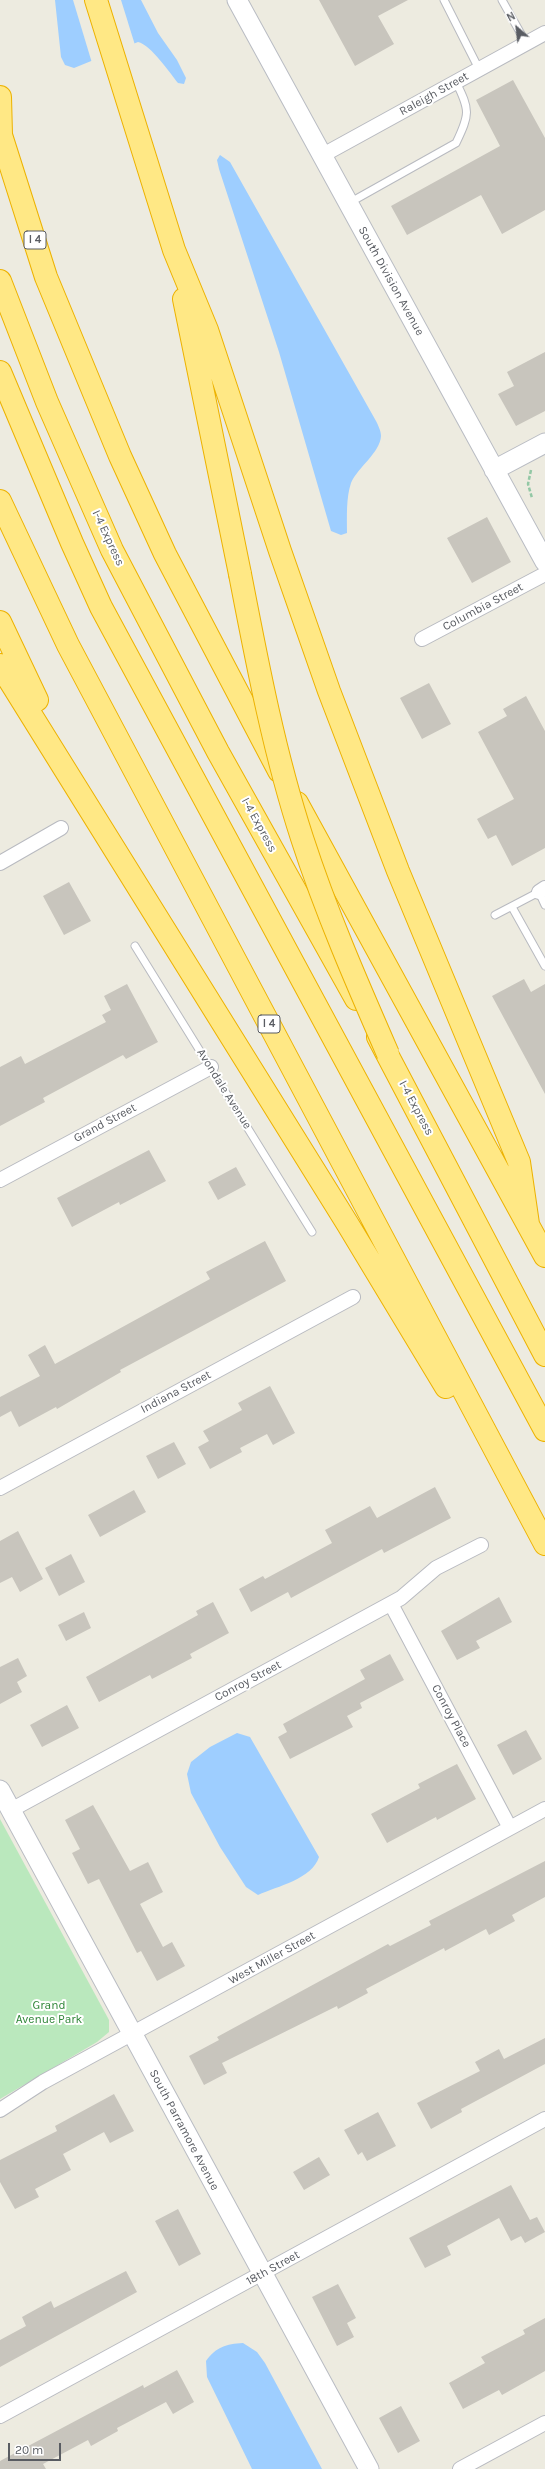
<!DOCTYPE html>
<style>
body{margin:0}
#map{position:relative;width:545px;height:2469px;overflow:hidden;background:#edebe0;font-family:Karla,sans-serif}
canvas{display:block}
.north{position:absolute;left:497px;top:8px;width:40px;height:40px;-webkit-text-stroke:3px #fff;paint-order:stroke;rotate:332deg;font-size:11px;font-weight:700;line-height:16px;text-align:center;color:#595c62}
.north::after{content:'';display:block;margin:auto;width:14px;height:18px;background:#595c62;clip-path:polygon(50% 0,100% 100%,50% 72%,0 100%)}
.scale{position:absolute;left:8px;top:2443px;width:53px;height:18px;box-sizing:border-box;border:2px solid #595c62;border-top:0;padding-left:5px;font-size:12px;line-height:14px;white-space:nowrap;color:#595c62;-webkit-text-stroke:3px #fff;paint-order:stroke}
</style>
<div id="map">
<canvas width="545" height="2469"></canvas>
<div class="north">N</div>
<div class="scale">20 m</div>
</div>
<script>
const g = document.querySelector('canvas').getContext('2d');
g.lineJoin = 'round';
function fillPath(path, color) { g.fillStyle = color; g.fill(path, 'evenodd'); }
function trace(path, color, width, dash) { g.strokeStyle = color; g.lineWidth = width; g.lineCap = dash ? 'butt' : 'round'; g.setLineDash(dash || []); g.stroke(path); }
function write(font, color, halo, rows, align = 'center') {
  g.font = font + ' Karla,sans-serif'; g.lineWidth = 4; g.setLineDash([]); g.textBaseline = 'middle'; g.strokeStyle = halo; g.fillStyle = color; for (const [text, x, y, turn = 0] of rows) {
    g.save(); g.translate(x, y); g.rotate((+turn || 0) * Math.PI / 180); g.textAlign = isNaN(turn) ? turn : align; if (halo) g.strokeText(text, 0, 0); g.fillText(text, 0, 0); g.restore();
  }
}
fillPath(new Path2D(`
 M 0,1819 L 109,2020 L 109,2032 L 97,2042 L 0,2099 Z`), '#bae8bd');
fillPath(new Path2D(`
 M 55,0 L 141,0 L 158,33 L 177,60 L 186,78 L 184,84 L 178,83 C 170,73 151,45 138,42 L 74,68 L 65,65 L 61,57 Z
 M 220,155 L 230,162 L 376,421 C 378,425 381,431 381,436 C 380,453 358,467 351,483 C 346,498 347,516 347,533 L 341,535 L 331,531 L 279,352 L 219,169 L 217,160 Z
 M 237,1733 L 250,1737 L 319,1857 C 312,1879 278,1886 258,1895 L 246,1887 L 220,1847 L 191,1793 L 187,1774 L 191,1762 L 210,1747 Z
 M 243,2343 L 257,2352 L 265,2363 L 322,2469 L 252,2469 L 207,2377 L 206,2361 C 216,2347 226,2344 243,2343 Z`), '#9eceff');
fillPath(new Path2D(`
 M 73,0 L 121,0 L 135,45 L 92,63 Z`), '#edebe0');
fillPath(new Path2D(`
 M 319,0 L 408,0 L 378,16 L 394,44 L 355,66 Z
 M 513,80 L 545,138 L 545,210 L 502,234 L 481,195 L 407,235 L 391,206 L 500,146 L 476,100 Z
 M 545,352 L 545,411 L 516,426 L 498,394 L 514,386 L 507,372 Z
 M 487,517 L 511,562 L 472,583 L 447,538 Z
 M 429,683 L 451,724 L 422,739 L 400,698 Z
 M 526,696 L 545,731 L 545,848 L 512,866 L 496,835 L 488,839 L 477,819 L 514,799 L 478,732 L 507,716 L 503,709 Z
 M 69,882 L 91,921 L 64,935 L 43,896 Z
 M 524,979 L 531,992 L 545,984 L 545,1094 L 492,996 Z
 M 127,984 L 158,1042 L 126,1059 L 123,1055 L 43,1098 L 45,1102 L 0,1126 L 0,1067 L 21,1056 L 25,1064 L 106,1022 L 102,1015 L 111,1010 L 104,996 Z
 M 149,1150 L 166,1181 L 120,1205 L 119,1202 L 72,1227 L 57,1198 Z
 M 236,1167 L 246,1185 L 218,1200 L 208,1182 Z
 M 265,1241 L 286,1281 L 120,1370 L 121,1372 L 57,1409 L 56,1407 L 19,1427 L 11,1411 L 0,1417 L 0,1397 L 40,1376 L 28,1355 L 45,1345 L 55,1364 L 210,1279 L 206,1272 Z
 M 270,1386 L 295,1433 L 273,1445 L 267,1434 L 240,1448 L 242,1452 L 210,1469 L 198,1447 L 209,1441 L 203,1431 L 242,1410 L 238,1403 Z
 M 174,1442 L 186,1464 L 158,1479 L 146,1456 Z
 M 435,1487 L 451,1518 L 384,1553 L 382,1549 L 291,1598 L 288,1592 L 251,1612 L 239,1589 L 263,1576 L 265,1579 L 332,1543 L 325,1530 L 370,1506 L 377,1518 Z
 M 134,1490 L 146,1512 L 100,1537 L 88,1515 Z
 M 18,1531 L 43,1579 L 20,1592 L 12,1577 L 0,1583 L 0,1541 Z
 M 71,1554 L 85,1582 L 59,1596 L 45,1568 Z
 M 499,1597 L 512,1622 L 476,1641 L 480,1648 L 457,1660 L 441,1631 Z
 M 213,1602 L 229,1633 L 190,1654 L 192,1658 L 152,1679 L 150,1675 L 99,1702 L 86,1677 L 198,1615 L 196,1611 Z
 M 84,1612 L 91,1628 L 66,1641 L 58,1625 Z
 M 390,1654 L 404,1680 L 360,1703 L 362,1708 L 347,1716 L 353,1727 L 290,1759 L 278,1737 L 287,1732 L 283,1724 L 365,1679 L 360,1670 Z
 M 18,1658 L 27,1676 L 17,1682 L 22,1692 L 0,1704 L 0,1667 Z
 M 67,1705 L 79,1728 L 42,1747 L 30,1725 Z
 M 526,1730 L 542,1759 L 513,1775 L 497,1745 Z
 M 457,1764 L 476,1799 L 437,1820 L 436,1817 L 387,1843 L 371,1814 L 420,1788 L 418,1784 Z
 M 93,1805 L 130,1871 L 148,1862 L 163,1892 L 140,1904 L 163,1947 L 172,1942 L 185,1966 L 157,1981 L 141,1951 L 137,1953 L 99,1879 L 88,1884 L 72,1853 L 80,1849 L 65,1820 Z
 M 545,1861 L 545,1897 L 512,1915 L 515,1921 L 489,1935 L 486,1929 L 445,1951 L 444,1948 L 366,1989 L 368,1993 L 338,2009 L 337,2006 L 222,2063 L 227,2073 L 204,2085 L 189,2056 L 219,2040 L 217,2037 L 388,1944 L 390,1946 L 431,1925 L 429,1921 Z
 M 545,2038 L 545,2064 L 461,2109 L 462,2112 L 431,2129 L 417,2103 L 480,2071 L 475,2062 L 499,2049 L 504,2059 Z
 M 114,2094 L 134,2131 L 110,2143 L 104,2132 L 63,2154 L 71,2170 L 35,2189 L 39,2197 L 15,2209 L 0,2182 L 0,2160 L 57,2131 L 55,2126 Z
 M 378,2112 L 396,2146 L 367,2161 L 362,2152 L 358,2155 L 344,2130 Z
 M 319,2157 L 330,2175 L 304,2190 L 293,2172 Z
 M 511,2185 L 530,2220 L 537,2217 L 545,2232 L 525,2243 L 521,2236 L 511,2241 L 499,2218 L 447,2246 L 451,2255 L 425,2268 L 409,2238 Z
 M 178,2209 L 201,2254 L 179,2266 L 155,2221 Z
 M 126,2271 L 137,2292 L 0,2367 L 0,2340 L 26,2326 L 22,2317 L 51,2301 L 54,2308 Z
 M 338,2284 L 356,2318 L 347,2323 L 354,2337 L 337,2346 L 312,2297 Z
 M 545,2318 L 545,2371 L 502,2395 L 499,2390 L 463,2409 L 449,2383 L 485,2363 L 481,2357 L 525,2334 L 523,2330 Z
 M 177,2370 L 194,2402 L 173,2414 L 166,2402 L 117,2428 L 118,2431 L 91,2446 L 88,2440 L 43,2464 L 46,2469 L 0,2469 L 0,2461 L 143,2385 L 144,2388 Z
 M 401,2406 L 420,2441 L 398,2453 L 379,2418 Z`), '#c8c5bd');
const lane = new Path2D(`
 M 444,0 L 479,69
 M 502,0 L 526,43
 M 349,203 L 456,143 C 470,114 470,110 456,82
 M 512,907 L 545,966
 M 495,915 L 539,892 L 545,905
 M 135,946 L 312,1232`);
const street = new Path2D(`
 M 323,155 L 545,33
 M 422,639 L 545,574
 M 0,863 L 61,828
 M 539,892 L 545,888
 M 0,1180 L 211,1067
 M 0,1488 L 353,1297
 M 391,1604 L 510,1828
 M 11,1810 L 401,1598 L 436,1568 L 481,1545
 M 0,2110 L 43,2082 L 545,1809
 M 0,2416 L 545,2119
 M 460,2469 L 545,2423`);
const secondary = new Path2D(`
 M 237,0 L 545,562
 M 494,470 L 545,443
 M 0,1790 L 369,2469`);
const highway = new Path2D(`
 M 96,0 L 174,250 L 207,330 L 280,551 L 329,691 L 398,871 L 519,1162 L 528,1224
 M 0,97 L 1,134
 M 0,132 L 46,277 L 120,456 L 165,554 L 279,771
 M 0,281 L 47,402 L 112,550 L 218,752 L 356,999
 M 184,299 L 240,574
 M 0,372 L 72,543 L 101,607 L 545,1430
 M 0,501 L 68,645 L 545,1544
 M 0,622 L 37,700
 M 0,665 L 347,1223 L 446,1387
 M 297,803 L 545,1256
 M 378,1037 L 545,1355`);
trace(lane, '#b8bac0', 9);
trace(street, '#b8bac0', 16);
trace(secondary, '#b9bcc3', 21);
trace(highway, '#edb200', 24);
trace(new Path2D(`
 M 531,470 L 528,484 L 532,498`), '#93c8a5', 2.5, [4, 2]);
trace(lane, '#fff', 7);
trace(street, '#fff', 14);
trace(secondary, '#fff', 19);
trace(highway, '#ffe885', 22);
const highwayBridge = new Path2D(`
 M 240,574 C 257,662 274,752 302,838 C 326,912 357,983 388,1054`);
trace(highwayBridge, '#edb200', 24, []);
trace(highwayBridge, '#ffe885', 22);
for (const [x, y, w] of [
 [35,240,22],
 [269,1024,22]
]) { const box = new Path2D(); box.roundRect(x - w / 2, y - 9, w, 18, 3); g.fillStyle = '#fff'; g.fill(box); trace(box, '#595c62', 1); }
write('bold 11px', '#595c62', null, [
 ["I 4",35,240],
 ["I 4",269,1024]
]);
write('12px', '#595c62', '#fff', [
 ["Raleigh Street",434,94,-29],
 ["South Division Avenue",391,281,61],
 ["I-4 Express",108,538,65],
 ["Columbia Street",483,607,-28],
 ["I-4 Express",259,825,61],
 ["Avondale Avenue",224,1089,58],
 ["I-4 Express",416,1108,62],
 ["Grand Street",105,1123,-28],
 ["Indiana Street",176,1392,-28],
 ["Conroy Street",248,1681,-28],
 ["Conroy Place",451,1716,62],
 ["West Miller Street",272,1958,-29],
 ["South Parramore Avenue",184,2130,62],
 ["18th Street",273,2268,-29]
]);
write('12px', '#2e8537', '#fff', [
 ["Grand",49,2006],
 ["Avenue Park",49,2020]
]);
</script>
